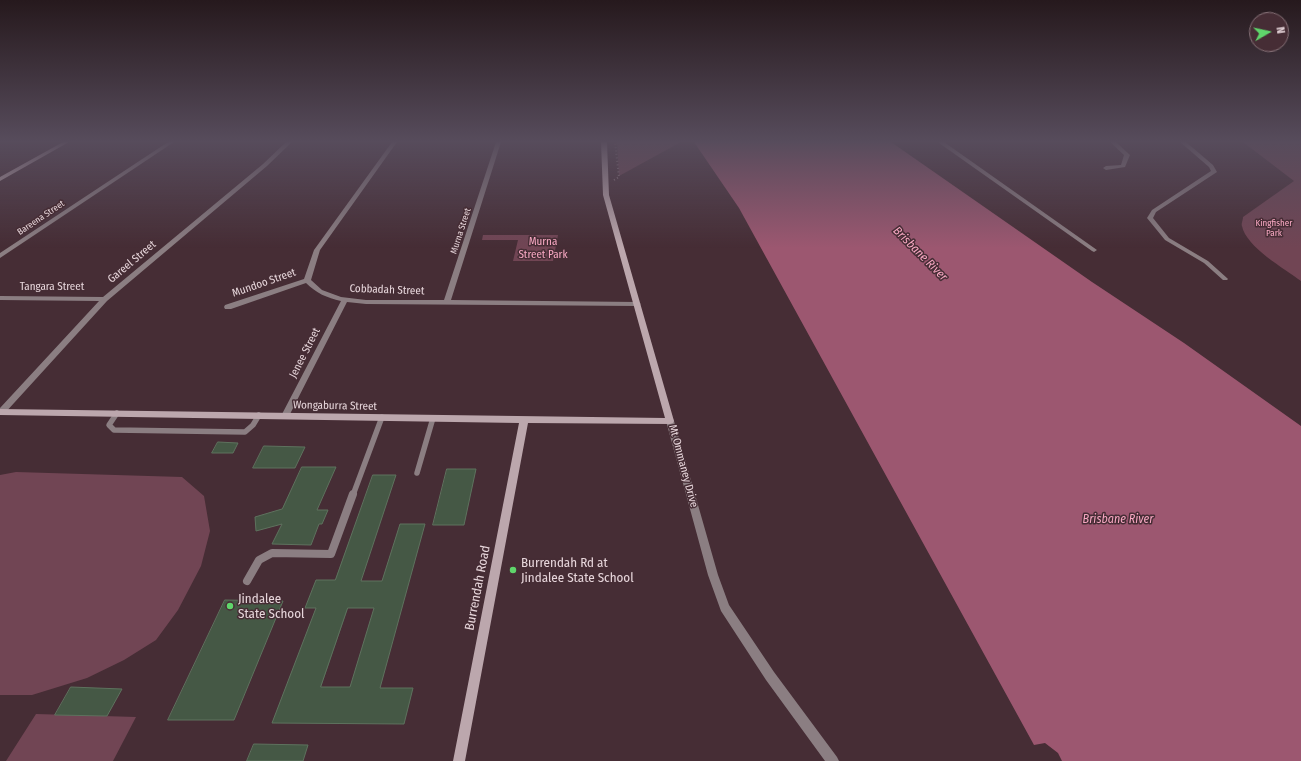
<!DOCTYPE html>
<style>
body{margin:0}
#map{position:relative;width:1301px;height:761px;overflow:hidden;background:#462d35;font-family:"Fira Sans Condensed",sans-serif}
canvas{display:block}
.north{position:absolute;left:1249px;top:12px;width:40px;height:40px;box-sizing:border-box;background:#462d35;border:1px solid #867177;border-radius:50%;rotate:81deg;font-size:11px;font-weight:700;line-height:16px;text-align:center;color:#e7d6db}
.north::after{content:'';display:block;margin:auto;width:14px;height:18px;background:#5fd56b;clip-path:polygon(50% 0,100% 100%,50% 72%,0 100%)}
</style>
<div id="map">
<canvas width="1301" height="761"></canvas>
<div class="north">N</div>
</div>
<script>
const g = document.querySelector('canvas').getContext('2d');
g.lineJoin = 'round';
function fillPath(path, color) { g.fillStyle = color; g.fill(path, 'evenodd'); }
function trace(path, color, width, dash) { g.strokeStyle = color; g.lineWidth = width; g.lineCap = dash ? 'butt' : 'round'; g.setLineDash(dash || []); g.stroke(path); }
function write(font, color, halo, rows, align = 'center') {
  g.font = font + ' "Fira Sans Condensed",sans-serif'; g.lineWidth = 3; g.setLineDash([]); g.textBaseline = 'middle'; g.strokeStyle = halo; g.fillStyle = color; for (const [text, x, y, turn = 0] of rows) {
    g.save(); g.translate(x, y); g.rotate((+turn || 0) * Math.PI / 180); g.textAlign = isNaN(turn) ? turn : align; if (halo) g.strokeText(text, 0, 0); g.fillText(text, 0, 0); g.restore();
  }
}
fillPath(new Path2D(`
 M 617,142 L 681,142 L 619,176 Z
 M 1243,142 L 1301,142 L 1301,281 C 1285,269 1246,247 1242,226 C 1241,224 1243,220 1243,217 L 1294,181 Z
 M 483,235 L 558,235 L 553,261 L 513,261 L 518,240 L 482,240 Z
 M 16,472 L 182,477 L 204,496 L 210,531 L 201,566 L 178,610 L 156,640 L 124,660 L 87,678 L 32,695 L 0,695 L 0,475 Z
 M 36,714 L 136,717 L 113,761 L 6,761 Z`), '#714554');
fillPath(new Path2D(`
 M 694,142 L 891,142 L 1092,282 L 1184,343 L 1301,426 L 1301,761 L 1062,761 L 1058,753 L 1045,743 L 1034,745 L 739,208 Z`), '#9c5770');
const building = new Path2D(`
 M 218,442 L 238,443 L 233,453 L 212,453 Z
 M 264,446 L 305,447 L 295,468 L 253,468 Z
 M 302,467 L 336,467 L 317,510 L 328,510 L 322,524 L 319,524 L 311,545 L 272,544 L 282,524 L 256,531 L 255,517 L 282,509 Z
 M 447,469 L 476,469 L 464,525 L 433,525 Z
 M 373,475 L 396,475 L 361,581 L 382,581 L 400,524 L 425,524 L 380,688 L 413,688 L 404,724 L 272,723 L 316,608 L 305,608 L 316,580 L 335,580 ZM 348,608 L 374,608 L 350,687 L 321,687 Z
 M 225,600 L 283,601 L 234,720 L 168,720 Z
 M 71,687 L 122,689 L 107,716 L 55,715 Z
 M 254,744 L 308,745 L 303,761 L 247,761 Z`);
fillPath(building, '#455845');
trace(building, '#5e725e', 1);
trace(new Path2D(`
 M 614,180 L 619,177 L 615,142`), '#988389', 2, [1, 2.5]);
trace(new Path2D(`
 M 117,413 L 109,425 L 114,430 L 245,432 L 253,425 L 259,415
 M 417,473 L 433,418
 M 353,495 L 382,417`), '#8b7e82', 5.5);
trace(new Path2D(`
 M 247,581 L 259,560 L 272,553 L 331,554 L 353,494`), '#8b7e82', 8);
fillPath(new Path2D(`
 M 168,142 L 174,142 L 0,258 L 0,253 Z
 M 286,142 L 292,142 L 267,166 L 107,301 L 4,414 L 0,415 L 0,408 L 99,301 L 0,300 L 0,296 L 103,297 L 263,164 Z
 M 392,142 L 397,142 L 320,250 L 311,280 L 322,290 L 341,297 L 366,300 L 444,300 L 496,142 L 501,142 L 451,300 L 637,302 L 641,304 L 637,306 L 366,304 L 347,302 L 289,416 L 288,418 L 282,418 L 281,416 L 341,301 C 327,298 316,293 306,283 L 231,309 L 225,309 L 224,307 L 225,305 L 304,279 L 314,250 Z
 M 939,142 L 944,142 L 1097,250 L 1094,252 L 1092,251 L 939,143 Z
 M 1110,142 L 1116,142 L 1130,155 L 1125,167 L 1106,170 L 1103,168 L 1106,166 L 1121,165 L 1124,155 Z
 M 1180,142 L 1186,142 L 1213,165 L 1217,172 L 1156,212 L 1153,218 L 1169,238 L 1208,261 L 1227,278 L 1228,279 L 1227,280 L 1223,280 L 1204,263 L 1165,240 L 1147,218 L 1152,210 L 1211,171 L 1209,167 Z
 M 670,418 L 673,419 L 674,421 L 718,575 L 729,605 L 774,672 L 837,757 L 839,761 L 825,761 L 766,680 L 721,611 L 708,575 L 666,421 L 667,419 Z`), '#8b7e82');
fillPath(new Path2D(`
 M 63,142 L 69,142 L 0,181 L 0,177 Z
 M 601,142 L 607,142 L 609,195 L 674,421 L 673,423 L 670,424 L 528,423 L 465,761 L 453,761 L 519,423 L 0,415 L 0,409 L 665,418 L 603,195 Z`), '#bca7ad');
const sky = g.createLinearGradient(0, 0, 0, 248);
sky.addColorStop(0, '#26191d');
sky.addColorStop(0.57, '#574c5c');
sky.addColorStop(1, '#574c5c00');
g.fillStyle = sky;
g.fillRect(0, 0, 1301, 248);
for (const [x, y, r, color] of [
 [513,570,4,"#5fd56b"],
 [230,606,4,"#5fd56b"]
]) { const dot = new Path2D(); dot.arc(x, y, r, 0, 2 * Math.PI); g.fillStyle = color; g.fill(dot); trace(dot, '#462d35', 1.5); }
write('9px', '#e7d6db', '#462d35', [
 ["Bareena Street",41,218,-34],
 ["Murna Street",461,231,-72]
]);
write('9px', '#fbaac5', '#462d35', [
 ["Kingfisher",1274,223],
 ["Park",1274,233]
]);
write('11px', '#fbaac5', '#462d35', [
 ["Murna",543,242],
 ["Street Park",543,255]
]);
write('11px', '#e7d6db', '#462d35', [
 ["Gareel Street",132,262,-40],
 ["Mundoo Street",264,283,-19],
 ["Tangara Street",52,287],
 ["Cobbadah Street",387,290,2],
 ["Jenee Street",305,353,-63],
 ["Wongaburra Street",335,406,1],
 ["Mt Ommaney Drive",683,466,75]
]);
write('italic 12px', '#f8a8c3', '#462d35', [
 ["Brisbane River",920,254,45],
 ["Brisbane River",1118,520]
]);
write('13px', '#e7d6db', '#462d35', [
 ["Burrendah Rd at",521,563],
 ["Jindalee State School",521,578],
 ["Jindalee",238,599],
 ["State School",238,614]
], 'left');
write('13px', '#e7d6db', '#462d35', [
 ["Burrendah Road",478,588,-79]
]);
</script>
